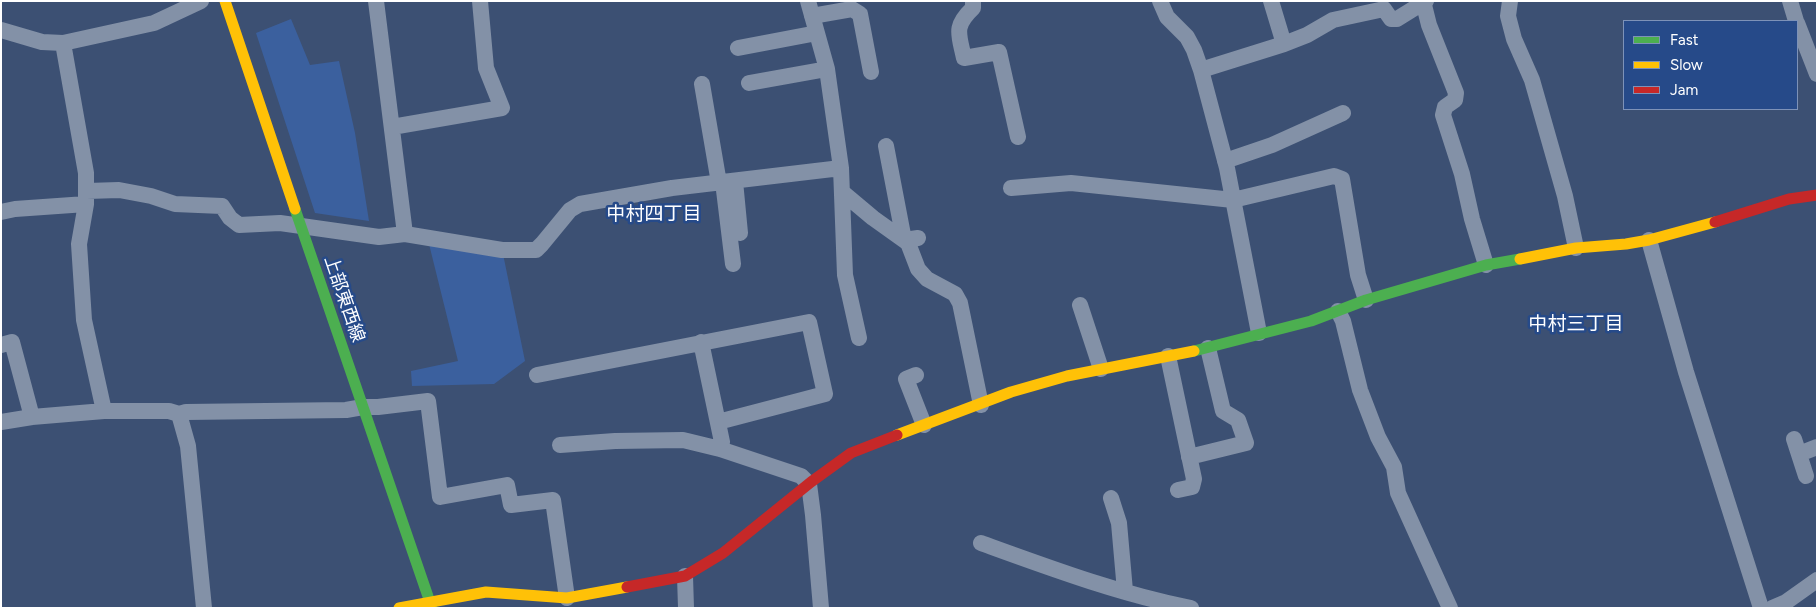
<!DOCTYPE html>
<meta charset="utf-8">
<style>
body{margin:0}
#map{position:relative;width:1818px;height:609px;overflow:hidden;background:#3c5073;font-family:Figtree,sans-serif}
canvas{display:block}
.frame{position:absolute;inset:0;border:2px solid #fff;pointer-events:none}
.legend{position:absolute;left:1623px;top:20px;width:175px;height:90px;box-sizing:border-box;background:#264a89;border:1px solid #7d92b8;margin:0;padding:6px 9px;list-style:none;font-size:15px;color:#fff}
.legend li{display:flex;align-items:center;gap:10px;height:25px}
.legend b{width:25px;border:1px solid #7d92b8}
</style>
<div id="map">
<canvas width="1818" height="609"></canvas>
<div class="frame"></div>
<ul class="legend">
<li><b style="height:6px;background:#4caf50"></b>Fast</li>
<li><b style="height:6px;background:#ffc107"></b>Slow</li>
<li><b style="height:6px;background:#c62828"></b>Jam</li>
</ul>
</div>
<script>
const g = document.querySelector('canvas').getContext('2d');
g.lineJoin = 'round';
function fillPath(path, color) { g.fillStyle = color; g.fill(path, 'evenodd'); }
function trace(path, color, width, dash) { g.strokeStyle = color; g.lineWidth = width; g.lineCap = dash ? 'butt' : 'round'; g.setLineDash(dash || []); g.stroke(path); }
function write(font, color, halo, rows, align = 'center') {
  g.font = font + ' Figtree,"Noto Sans JP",sans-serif'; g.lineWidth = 5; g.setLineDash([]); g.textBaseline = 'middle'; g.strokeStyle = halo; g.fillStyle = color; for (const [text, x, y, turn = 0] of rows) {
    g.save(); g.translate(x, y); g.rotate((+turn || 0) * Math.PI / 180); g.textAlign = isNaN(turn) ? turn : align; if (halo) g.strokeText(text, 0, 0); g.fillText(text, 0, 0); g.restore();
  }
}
fillPath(new Path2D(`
 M 291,19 L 310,65 L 339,61 L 355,133 L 369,221 L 315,213 L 256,33 Z
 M 429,244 L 503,254 L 525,361 L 494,384 L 412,386 L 411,371 L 458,361 Z`), '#3b609e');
trace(new Path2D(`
 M 376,1 L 405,234
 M 808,1 L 827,69 L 841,168 L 845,275 L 859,338
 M 973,1 L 973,8 C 953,27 959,34 964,58 L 999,52 L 1018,137
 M 1160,1 L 1167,17 L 1187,37 L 1194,50 L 1201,70 L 1227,168 L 1259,333
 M 1271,1 L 1284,44
 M 1423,1 L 1429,25 L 1456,93 L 1455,100 L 1445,107 L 1443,115 L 1462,174 L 1472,219 L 1486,265
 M 1510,1 L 1508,16 L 1514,39 L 1532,80 L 1565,196 L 1576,248
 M 1790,1 L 1796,21
 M 812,16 L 852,9 L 860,14 L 871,72
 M 1797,23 L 1817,74
 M 1,30 L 42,42 L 63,43 L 154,23 L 201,1
 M 63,43 L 86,173 L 86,204 L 79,244 L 84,320 L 104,411
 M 738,48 L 817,33
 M 1201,70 L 1284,44 L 1307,35 L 1333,20 L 1384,9 L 1391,19 L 1397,19 L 1426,1
 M 749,83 L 827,69
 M 702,84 L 719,183
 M 392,127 L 502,108 L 486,68 L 480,1
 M 886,146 L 904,240 L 918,238
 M 1225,161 L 1272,145 L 1343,113
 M 735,181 L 740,233
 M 723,182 L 733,264
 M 1011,188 L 1071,183 L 1233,200 L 1334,176 L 1342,179 L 1358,275 L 1366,300
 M 87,191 L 119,190 L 151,196 L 175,204 L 222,206 L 230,218 L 239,225 L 280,223 L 379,237 L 405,234 L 502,250 L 536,250 L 542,244 L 570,210 L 580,204 L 672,188 L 841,168
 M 842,192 L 873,218 L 908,243 L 918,269 L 927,279 L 955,294 L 960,303 L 981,405
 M 1,212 L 15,209 L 86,204
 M 1649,240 L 1686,372 L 1761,608
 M 1080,305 L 1101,369
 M 1338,311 L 1343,321 L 1360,390 L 1378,437 L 1394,467 L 1398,493 L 1450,608
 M 701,342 L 722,442 L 720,449
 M 1,345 L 12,342 L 32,417 L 104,411 L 169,411 L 179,414 L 188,446 L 204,608
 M 1168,356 L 1194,479 L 1192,487 L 1178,490
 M 537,375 L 809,322 L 825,394 L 718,422
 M 916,375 L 906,379 L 924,425
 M 179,414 L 186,412 L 346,410 L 363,407 L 378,407 L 428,401 L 440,497 L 507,485 L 511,505 L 553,500 L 567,598
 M 1,422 L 32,417
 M 1794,439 L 1806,476
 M 560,445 L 615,441 L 683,440 L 720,449 L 801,476 L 809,484 L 813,515 L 821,608
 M 1799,454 L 1817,447
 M 1189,457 L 1246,443 L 1238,420 L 1223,411 L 1208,348
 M 1111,498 L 1119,523 L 1125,591
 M 981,543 C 1050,568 1120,594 1191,608
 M 685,576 L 686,608
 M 1772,608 L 1786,602 L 1817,580`), '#8391a7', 16);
trace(new Path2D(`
 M 295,209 L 432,608
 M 1194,351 L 1311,321 L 1366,300 L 1486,265 L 1520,259`), '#4caf50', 11);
trace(new Path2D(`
 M 225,1 L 295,209
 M 1520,259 L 1576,248 L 1626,244 L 1649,240 L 1715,222
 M 897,435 L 1011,392 L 1067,376 L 1194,351
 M 399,608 L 486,592 L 567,598 L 627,587`), '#ffc107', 11);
trace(new Path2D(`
 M 1715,222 L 1789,199 L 1817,195
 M 627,587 L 685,576 L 723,553 L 811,482 L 851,453 L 897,435`), '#c62828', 11);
write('18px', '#fff', '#264a89', [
 ["上部東西線",344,299,71]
]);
write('19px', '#fff', '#264a89', [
 ["中村四丁目",654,214],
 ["中村三丁目",1576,324]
]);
</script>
